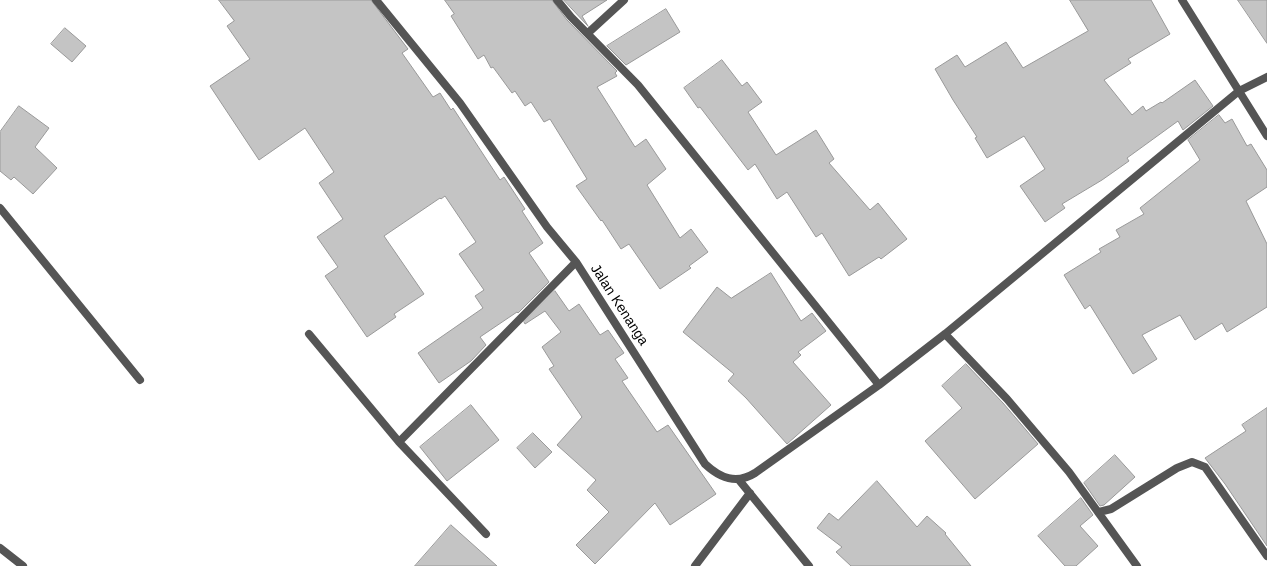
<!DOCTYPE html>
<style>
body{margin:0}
canvas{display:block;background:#fff}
</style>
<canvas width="1267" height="566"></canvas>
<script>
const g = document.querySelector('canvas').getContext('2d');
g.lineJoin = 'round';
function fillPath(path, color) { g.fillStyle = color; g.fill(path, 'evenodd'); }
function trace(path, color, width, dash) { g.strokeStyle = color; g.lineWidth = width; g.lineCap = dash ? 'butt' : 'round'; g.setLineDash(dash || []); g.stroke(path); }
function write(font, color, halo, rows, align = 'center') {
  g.font = font + ' Helvetica,sans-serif'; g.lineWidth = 4; g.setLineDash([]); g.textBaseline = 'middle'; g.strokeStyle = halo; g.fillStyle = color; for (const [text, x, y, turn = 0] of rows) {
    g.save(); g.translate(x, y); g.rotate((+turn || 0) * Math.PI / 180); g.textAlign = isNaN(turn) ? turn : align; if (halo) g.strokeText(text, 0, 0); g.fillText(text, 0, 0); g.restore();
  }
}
const building = new Path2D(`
 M 219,0 L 371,0 L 408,49 L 402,53 L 433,97 L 440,93 L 451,110 L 453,108 L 500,180 L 504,177 L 525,209 L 522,211 L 543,243 L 529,253 L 549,282 L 518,313 L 517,312 L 480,337 L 486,345 L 471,361 L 439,383 L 418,353 L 483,308 L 475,296 L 484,290 L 459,254 L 476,242 L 445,196 L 441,199 L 440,198 L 384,236 L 424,294 L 394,314 L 396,317 L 367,337 L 325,276 L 338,267 L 317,237 L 343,219 L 319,183 L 334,172 L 305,128 L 259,160 L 210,86 L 250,59 L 227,26 L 234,21 Z
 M 445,0 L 552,0 L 567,20 L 617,71 L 615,73 L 617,76 L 597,87 L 635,147 L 646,139 L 666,169 L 647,185 L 680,238 L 691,229 L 708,252 L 689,266 L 691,268 L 660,289 L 629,244 L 621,249 L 602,220 L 601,221 L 576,186 L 587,179 L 550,119 L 544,122 L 531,102 L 525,106 L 515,91 L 512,93 L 493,67 L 491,68 L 484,55 L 478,59 L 451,16 L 454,14 Z
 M 564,0 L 607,0 L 582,16 L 588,26 Z
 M 1070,0 L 1151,0 L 1170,34 L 1128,59 L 1131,63 L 1104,80 L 1132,115 L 1143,106 L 1146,111 L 1161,102 L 1162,103 L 1195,80 L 1213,106 L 1183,130 L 1178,121 L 1127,158 L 1129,161 L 1102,180 L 1062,204 L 1065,208 L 1045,222 L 1020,186 L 1045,169 L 1024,136 L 987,158 L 975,138 L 977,137 L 953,100 L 935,69 L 957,55 L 965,67 L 1006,42 L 1023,68 L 1088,31 Z
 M 1238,0 L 1267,0 L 1267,43 Z
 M 666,9 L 680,32 L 626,65 L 607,46 Z
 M 65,28 L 86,46 L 72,62 L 51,44 Z
 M 722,60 L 742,86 L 747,82 L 762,102 L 748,112 L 776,155 L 816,130 L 834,159 L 829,163 L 870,210 L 878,203 L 907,239 L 881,259 L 879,257 L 849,276 L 822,233 L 816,237 L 787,192 L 777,199 L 755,164 L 748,170 L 700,107 L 698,108 L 684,88 Z
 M 19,106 L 49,128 L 35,147 L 57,168 L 33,194 L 14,177 L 11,180 L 0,171 L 0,132 Z
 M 1219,115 L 1225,123 L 1232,119 L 1247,146 L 1251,144 L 1267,170 L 1267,187 L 1246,201 L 1267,244 L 1267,307 L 1227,332 L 1222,323 L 1195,340 L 1180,315 L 1142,335 L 1157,359 L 1133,374 L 1090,305 L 1085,309 L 1064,275 L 1101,252 L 1099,249 L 1120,237 L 1116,230 L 1144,214 L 1140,208 L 1200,160 L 1188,140 Z
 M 771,273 L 801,321 L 812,313 L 826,331 L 798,352 L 801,355 L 793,362 L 831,405 L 787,444 L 746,398 L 728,381 L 734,374 L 683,332 L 717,287 L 731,298 Z
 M 555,291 L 569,311 L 579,304 L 600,335 L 608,330 L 624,353 L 615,359 L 628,378 L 622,381 L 657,432 L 668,425 L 716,494 L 670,525 L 655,503 L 595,564 L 576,545 L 609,512 L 587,490 L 596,480 L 557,445 L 582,417 L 549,369 L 554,366 L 542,347 L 561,332 L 545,311 L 525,324 L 524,322 Z
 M 966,364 L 1003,403 L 1038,444 L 975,499 L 925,441 L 962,408 L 942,386 Z
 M 471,405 L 499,440 L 447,481 L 420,447 Z
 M 1267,408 L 1267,546 L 1225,484 L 1205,458 L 1246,431 L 1242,425 Z
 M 533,433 L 552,452 L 535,468 L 517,448 Z
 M 1115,455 L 1135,477 L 1104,505 L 1100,506 L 1084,483 Z
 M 877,481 L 917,527 L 927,516 L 946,533 L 945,534 L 971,566 L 851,566 L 836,552 L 842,547 L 817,528 L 829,513 L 838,520 Z
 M 1081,498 L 1093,515 L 1080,526 L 1098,546 L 1076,566 L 1065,566 L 1038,536 Z
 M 451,525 L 497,566 L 415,566 Z`);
fillPath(building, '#c4c4c4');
trace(building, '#999', 1);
trace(new Path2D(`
 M 376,0 L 460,103 L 547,227 L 576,262 L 705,464 C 720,478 736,485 755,473 L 879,385 L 945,334 L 1239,91 L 1267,77
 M 557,0 L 571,17 L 638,85 L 879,385
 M 1182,0 L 1267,136
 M 588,33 L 624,0
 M 0,208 L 140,380
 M 309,334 L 399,442 L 576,262
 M 945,334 L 1007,399 L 1069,472 L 1137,566
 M 399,442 L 486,534
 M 739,480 L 809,566
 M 1099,512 L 1111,509 L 1177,468 L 1192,462 L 1205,467 L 1267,556
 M 0,548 L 23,566
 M 695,566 L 750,493`), '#555', 8);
write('14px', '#000', '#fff', [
 ["Jalan Kenanga",619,305,57]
]);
</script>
